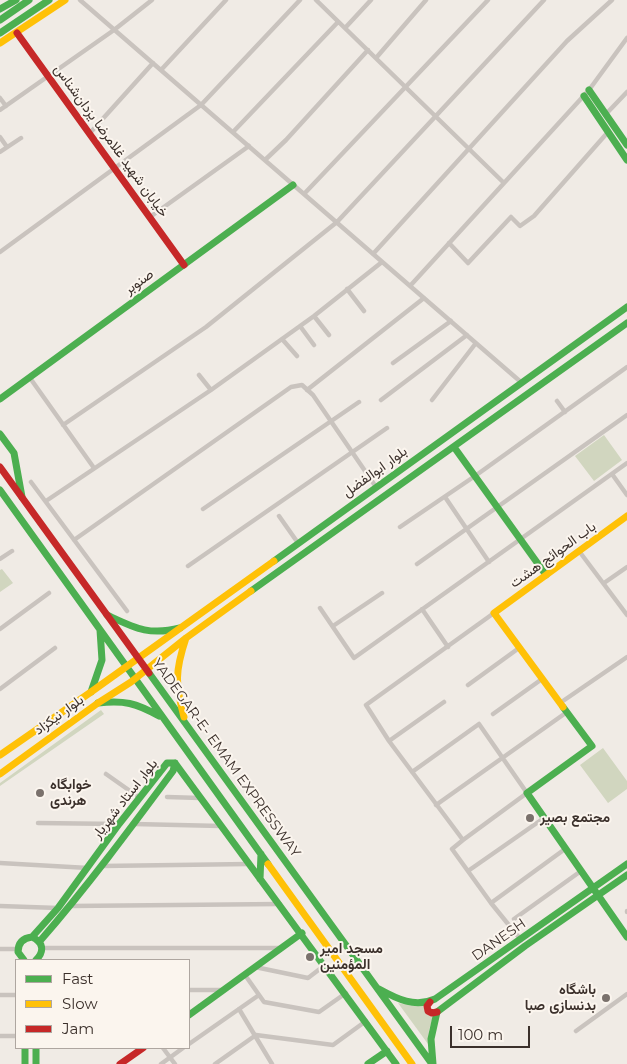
<!DOCTYPE html>
<meta charset="utf-8">
<style>
body{margin:0}
#map{position:relative;width:627px;height:1064px;overflow:hidden;background:#f0ebe5;font-family:Montserrat,sans-serif}
canvas{display:block}
.legend{position:absolute;left:15px;top:959px;width:175px;height:90px;box-sizing:border-box;background:#fbf5ee;border:1px solid #aea6a0;margin:0;padding:6px 9px;list-style:none;font-size:15px;color:#3b302b}
.legend li{display:flex;align-items:center;gap:10px;height:25px}
.legend b{width:25px;border:1px solid #aea6a0}
.scale{position:absolute;left:450px;top:1026px;width:80px;height:22px;box-sizing:border-box;border:2px solid #3b302b;border-top:0;padding-left:6px;font-size:15px;line-height:18px;white-space:nowrap;color:#3b302b;-webkit-text-stroke:4px #fbf5ee;paint-order:stroke}
</style>
<div id="map">
<canvas width="627" height="1064"></canvas>
<ul class="legend">
<li><b style="height:6px;background:#4caf50"></b>Fast</li>
<li><b style="height:6px;background:#ffc107"></b>Slow</li>
<li><b style="height:6px;background:#c62828"></b>Jam</li>
</ul>
<div class="scale">100 m</div>
</div>
<script>
const g = document.querySelector('canvas').getContext('2d');
g.lineJoin = 'round';
function fillPath(path, color) { g.fillStyle = color; g.fill(path, 'evenodd'); }
function trace(path, color, width, dash) { g.strokeStyle = color; g.lineWidth = width; g.lineCap = dash ? 'butt' : 'round'; g.setLineDash(dash || []); g.stroke(path); }
function write(font, color, halo, rows, align = 'center') {
  g.font = font + ' Montserrat,Vazirmatn,sans-serif'; g.lineWidth = 4; g.setLineDash([]); g.textBaseline = 'middle'; g.strokeStyle = halo; g.fillStyle = color; for (const [text, x, y, turn = 0] of rows) {
    g.save(); g.translate(x, y); g.rotate((+turn || 0) * Math.PI / 180); g.textAlign = isNaN(turn) ? turn : align; if (halo) g.strokeText(text, 0, 0); g.fillText(text, 0, 0); g.restore();
  }
}
fillPath(new Path2D(`
 M 604,435 L 622,460 L 594,481 L 575,456 Z
 M 2,569 L 13,583 L 0,592 L 0,570 Z
 M 101,710 L 104,714 L 0,786 L 0,783 Z
 M 603,748 L 627,781 L 627,789 L 608,803 L 580,765 Z
 M 398,1003 L 413,1006 L 423,1005 L 426,1014 L 433,1017 L 429,1030 L 428,1044 Z`), '#d1d6bf');
trace(new Path2D(`
 M 80,0 L 522,383
 M 316,0 L 504,183
 M 345,28 L 371,0
 M 376,58 L 426,0
 M 161,70 L 226,0
 M 0,98 L 6,106
 M 0,110 L 114,30 L 152,0
 M 606,114 L 627,92
 M 233,132 L 338,22
 M 90,133 L 153,63
 M 0,137 L 7,147
 M 0,152 L 21,138
 M 265,160 L 286,140 L 368,50
 M 304,194 L 488,0
 M 150,217 L 249,146
 M 449,243 L 468,263 L 511,217 L 520,226 L 534,216 L 608,132
 M 0,252 L 201,105 L 300,0
 M 373,254 L 567,41 L 612,0
 M 410,286 L 589,90 L 627,38
 M 347,289 L 364,311
 M 314,316 L 329,335
 M 300,326 L 314,345
 M 282,339 L 297,356
 M 393,363 L 451,321
 M 199,375 L 211,390
 M 30,378 L 94,468
 M 307,390 L 424,298
 M 381,400 L 467,335
 M 432,400 L 476,343
 M 557,401 L 565,412
 M 63,425 L 206,327 L 337,222 L 544,0
 M 612,474 L 627,495
 M 31,482 L 127,611
 M 445,497 L 489,562
 M 46,501 L 211,390 L 314,316 L 382,262
 M 203,509 L 359,402
 M 279,516 L 298,543
 M 400,527 L 475,476 L 627,367
 M 74,540 L 291,387 L 302,385 L 313,395 L 376,487
 M 579,551 L 627,615
 M 0,559 L 12,551
 M 417,564 L 627,415
 M 188,566 L 387,428
 M 604,583 L 627,567
 M 320,608 L 354,658 L 627,463
 M 422,609 L 448,647
 M 333,626 L 382,593
 M 0,629 L 49,593
 M 468,685 L 519,648
 M 0,689 L 55,648
 M 560,703 L 627,657
 M 493,714 L 542,679
 M 389,741 L 444,702
 M 412,772 L 479,724 L 527,793 L 463,840 L 389,741 L 366,705 L 494,613
 M 106,774 L 140,798
 M 167,797 L 200,798
 M 436,805 L 567,712
 M 38,823 L 119,824
 M 134,824 L 221,826
 M 463,840 L 452,849 L 491,903 L 521,940
 M 0,863 L 88,868
 M 102,866 L 249,864
 M 468,871 L 544,818
 M 491,903 L 565,849
 M 0,906 L 58,908
 M 71,906 L 280,904
 M 627,911 L 627,912
 M 514,919 L 581,871
 M 43,948 L 279,948
 M 0,949 L 18,949
 M 255,967 L 308,978 L 325,965
 M 245,975 L 264,1002 L 319,1012 L 346,993
 M 189,990 L 222,990
 M 0,995 L 16,995
 M 239,1009 L 272,1064
 M 576,1031 L 627,994
 M 0,1036 L 16,1036
 M 189,1044 L 259,995
 M 163,1048 L 175,1064
 M 161,1064 L 183,1048
 M 215,1064 L 256,1035 L 333,1045 L 366,1021`), '#c9c3be', 4.5);
trace(new Path2D(`
 M 0,9 L 16,0
 M 0,20 L 29,0
 M 0,33 L 49,0
 M 589,90 L 627,145
 M 584,96 L 627,160
 M 0,399 L 293,185
 M 0,434 L 14,453 L 22,497
 M 454,447 L 546,575
 M 0,490 L 268,864
 M 274,561 L 627,307
 M 251,591 L 627,323
 M 107,615 C 135,628 149,636 180,628
 M 149,673 L 432,1064
 M 91,692 L 102,660 L 100,630
 M 98,703 C 124,700 136,703 159,716
 M 563,707 L 592,746 L 527,793 L 627,937
 M 175,763 L 396,1064
 M 260,879 L 261,854
 M 32,937 L 58,908 L 119,824 L 167,763 L 175,763
 M 40,941 C 87,887 130,829 173,771 L 175,763
 M 24,960 L 18,952 C 18,943 23,938 32,937 C 43,942 45,951 36,960
 M 379,989 C 397,999 415,1008 435,999 L 627,864
 M 189,1015 L 302,933
 M 25,1048 L 25,1064
 M 36,1048 L 36,1064
 M 368,1064 L 387,1051
 M 433,1064 L 431,1039 L 437,1012 L 525,946 L 627,875`), '#4caf50', 7);
trace(new Path2D(`
 M 0,43 L 65,0
 M 563,707 L 494,613 L 627,516
 M 184,717 C 175,684 175,671 186,638
 M 0,755 L 91,692 L 274,561
 M 0,774 L 98,703 L 131,682 L 186,638 L 251,591
 M 268,864 L 412,1064`), '#ffc107', 7);
trace(new Path2D(`
 M 17,33 L 184,265
 M 0,467 L 149,673
 M 430,1002 L 427,1006 L 428,1011 L 432,1013 L 437,1012
 M 120,1064 L 143,1048`), '#c62828', 7);
for (const [x, y, r, color] of [
 [40,793,5,"#7a716c"],
 [530,818,5,"#7a716c"],
 [310,957,5,"#7a716c"],
 [606,998,5,"#7a716c"]
]) { const dot = new Path2D(); dot.arc(x, y, r, 0, 2 * Math.PI); g.fillStyle = color; g.fill(dot); trace(dot, '#fbf5ee', 2); }
write('14px', '#3b302b', '#fbf5ee', [
 ["خیابان شهید غلامرضا یزدان‌شناس",111,141,54],
 ["صنوبر",139,282,-36],
 ["بلوار ابوالفضل",375,472,-36],
 ["باب الحوائج هشت",553,555,-36],
 ["بلوار نیکزاد",59,715,-36],
 ["YADEGAR-E- EMAM EXPRESSWAY",226,758,54],
 ["بلوار استاد شهریار",125,799,-52],
 ["DANESH",499,940,-35]
]);
write('bold 14px', '#3b302b', '#fbf5ee', [
 ["خوابگاه",50,785],
 ["هرندی",50,801],
 ["مجتمع بصیر",540,818],
 ["مسجد امیر",320,949],
 ["المؤمنین",320,965],
 ["باشگاه",596,990,"right"],
 ["بدنسازی صبا",596,1006,"right"]
], 'left');
</script>
